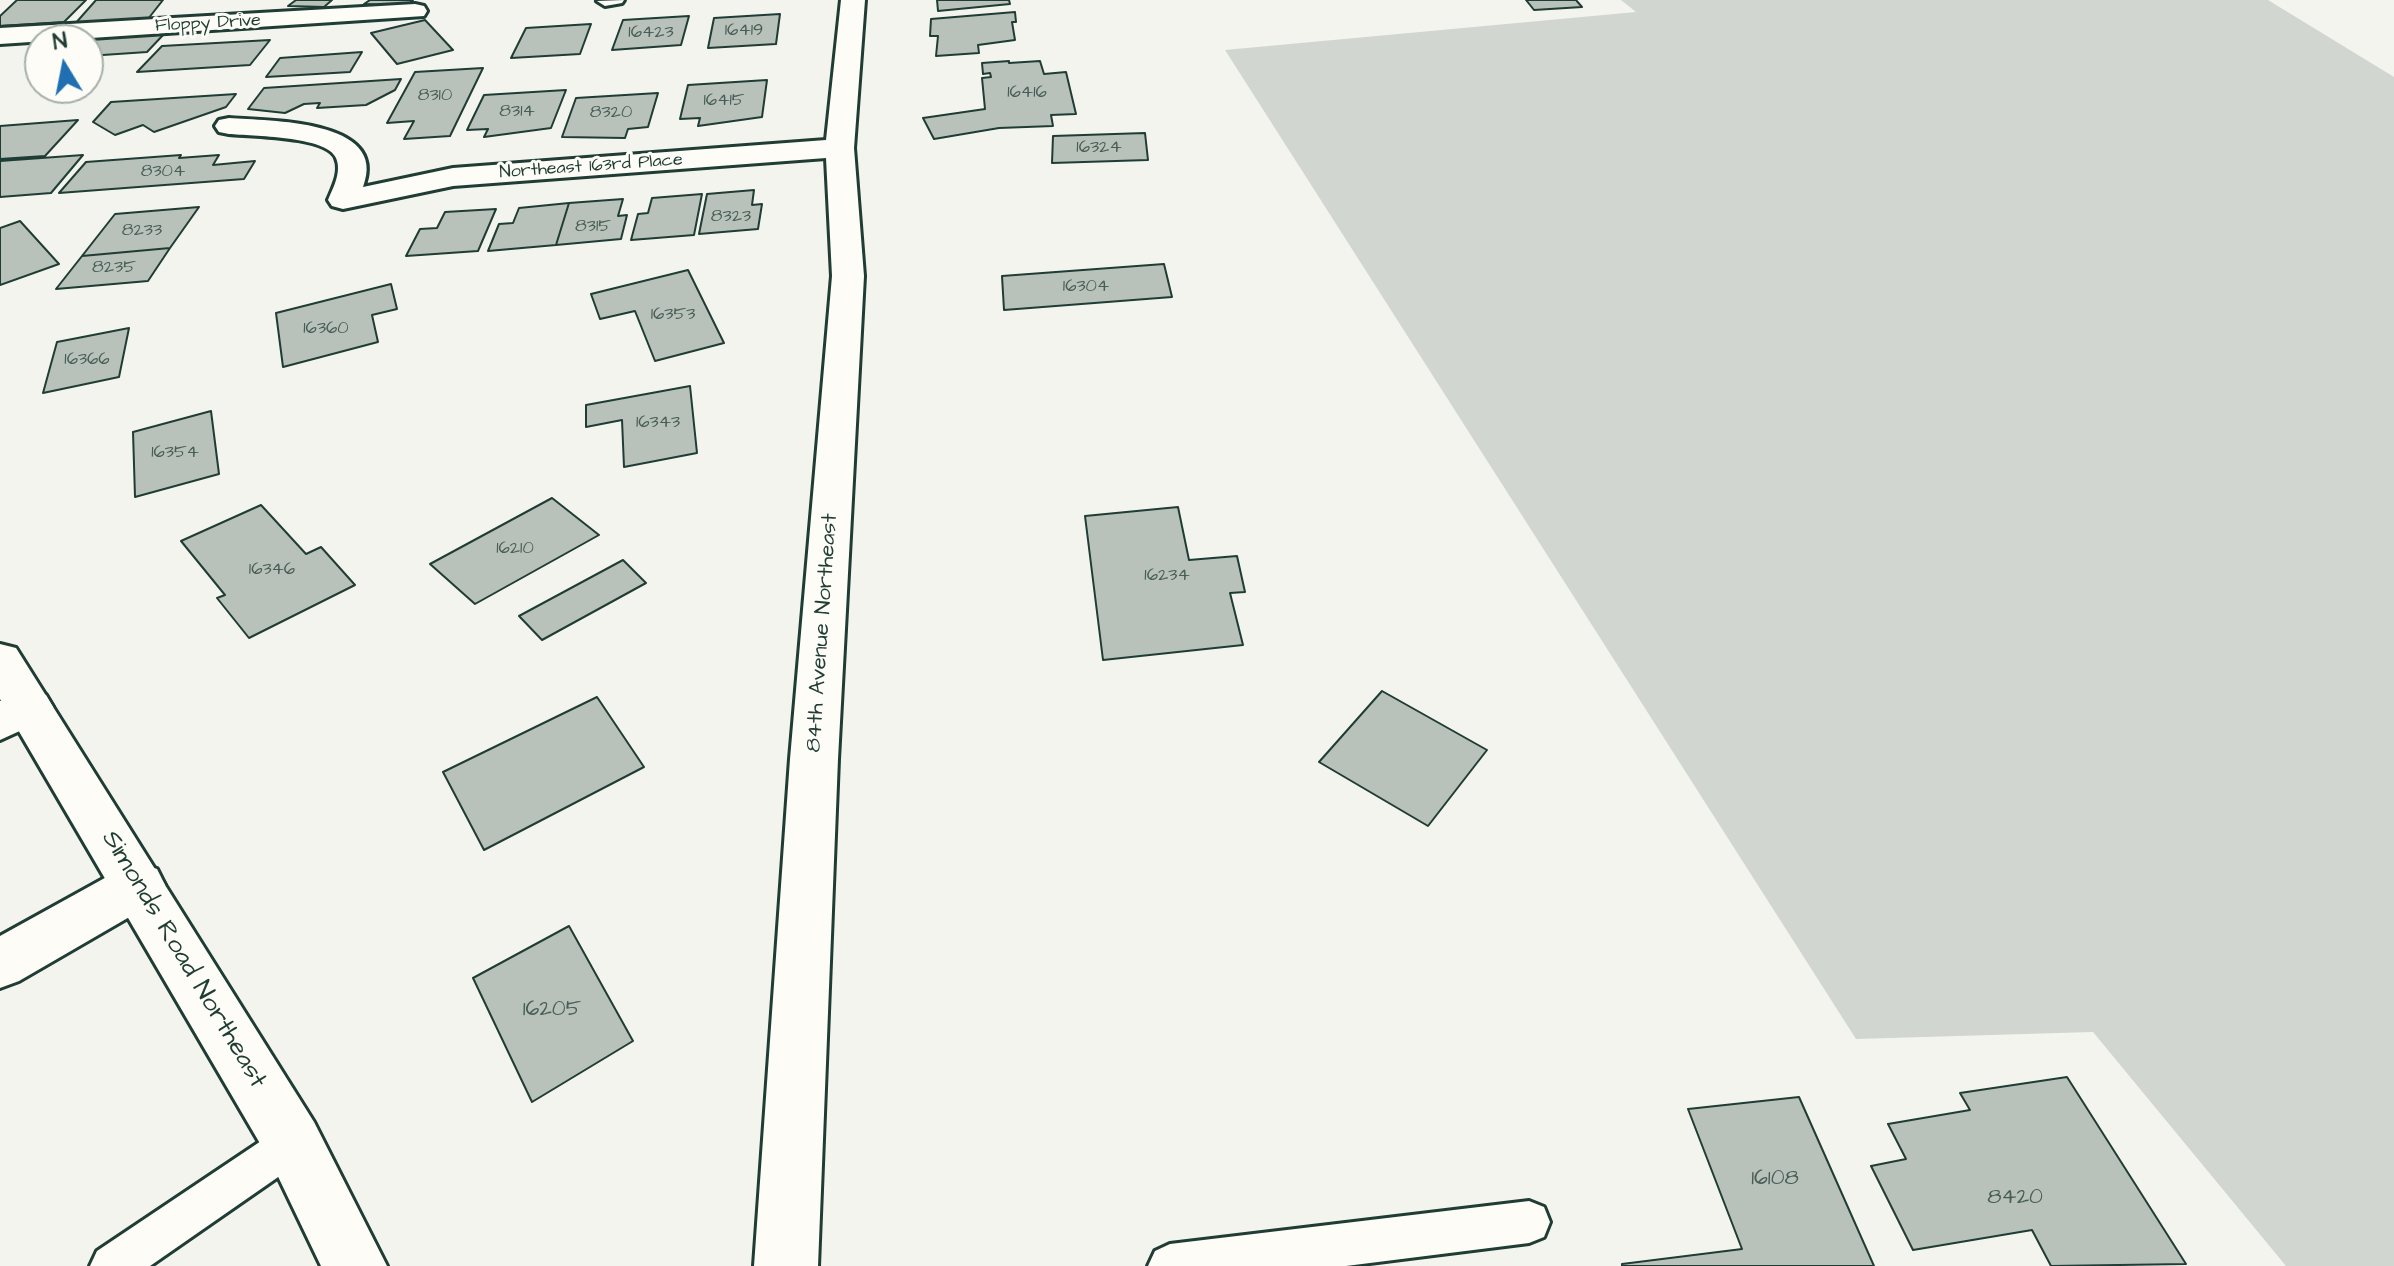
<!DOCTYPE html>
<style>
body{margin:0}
#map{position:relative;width:2394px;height:1266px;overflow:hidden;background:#f4f4ef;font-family:"Architects Daughter",sans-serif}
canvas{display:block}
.north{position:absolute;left:24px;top:24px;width:80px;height:80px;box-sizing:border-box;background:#fdfcf7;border:2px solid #a4b0a9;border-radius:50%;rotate:350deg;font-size:22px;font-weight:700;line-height:32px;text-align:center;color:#1f3d34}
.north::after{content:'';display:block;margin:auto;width:28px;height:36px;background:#1f6fb2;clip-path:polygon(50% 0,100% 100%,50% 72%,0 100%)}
</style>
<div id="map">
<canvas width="2394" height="1266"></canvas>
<div class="north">N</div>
</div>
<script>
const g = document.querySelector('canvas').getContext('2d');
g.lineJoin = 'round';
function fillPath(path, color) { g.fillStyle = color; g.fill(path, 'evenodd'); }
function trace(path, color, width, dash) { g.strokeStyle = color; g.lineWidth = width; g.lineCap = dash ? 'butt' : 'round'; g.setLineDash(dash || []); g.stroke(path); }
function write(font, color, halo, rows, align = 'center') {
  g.font = font + ' "Architects Daughter",sans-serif'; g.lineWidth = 6; g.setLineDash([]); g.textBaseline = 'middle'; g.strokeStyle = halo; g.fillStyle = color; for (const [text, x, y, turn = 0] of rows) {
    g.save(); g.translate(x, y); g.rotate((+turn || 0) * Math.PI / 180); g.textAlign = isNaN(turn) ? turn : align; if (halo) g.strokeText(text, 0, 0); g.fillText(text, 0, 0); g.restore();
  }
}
fillPath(new Path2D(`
 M 1621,0 L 2268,0 L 2394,77 L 2394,1266 L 2286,1266 L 2093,1032 L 1856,1039 L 1225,50 L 1636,12 Z`), '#d1d6d1');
const building = new Path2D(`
 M 17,0 L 86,0 L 64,22 L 0,26 L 0,16 Z
 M 96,0 L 163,0 L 148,19 L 74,25 Z
 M 296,0 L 332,0 L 324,7 L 288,6 Z
 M 370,0 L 413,0 L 407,6 L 364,4 Z
 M 937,0 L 1009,0 L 1010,4 L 938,11 Z
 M 1526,0 L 1576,0 L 1582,7 L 1534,10 Z
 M 1015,12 L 1016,22 L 1012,22 L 1015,40 L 978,45 L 979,53 L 936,56 L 938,36 L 930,36 L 931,19 Z
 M 780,14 L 776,44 L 708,48 L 714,18 Z
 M 689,16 L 681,45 L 612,50 L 623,20 Z
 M 425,20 L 453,50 L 397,64 L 371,33 Z
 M 591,24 L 580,54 L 511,58 L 526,28 Z
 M 164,34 L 147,52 L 88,56 L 88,40 L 67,40 Z
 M 270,40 L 250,65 L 137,72 L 162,46 Z
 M 362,52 L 350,72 L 266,77 L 280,58 Z
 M 1009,61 L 1009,63 L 1040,61 L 1044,74 L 1066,72 L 1076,114 L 1051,115 L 1053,126 L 999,128 L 934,139 L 923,118 L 985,109 L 982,78 L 991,77 L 990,73 L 983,74 L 982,63 Z
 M 483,68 L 450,136 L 404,139 L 414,121 L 387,123 L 415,72 Z
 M 401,79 L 395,90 L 366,105 L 317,108 L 320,103 L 304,104 L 285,113 L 248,109 L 264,88 Z
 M 767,80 L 762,117 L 698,126 L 700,118 L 680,119 L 688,85 Z
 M 566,90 L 551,128 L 484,137 L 488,129 L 467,130 L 484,95 Z
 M 658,93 L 648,127 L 628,129 L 625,138 L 562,137 L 576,98 Z
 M 236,94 L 226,107 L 154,132 L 143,125 L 115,135 L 93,122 L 111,102 Z
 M 78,120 L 45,156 L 0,159 L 0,126 Z
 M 1145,133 L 1148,160 L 1052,163 L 1053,136 Z
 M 83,155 L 51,193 L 0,197 L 0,161 Z
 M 181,155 L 179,158 L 219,155 L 213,165 L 255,161 L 244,179 L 59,193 L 86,162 Z
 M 754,190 L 752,205 L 762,204 L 758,229 L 699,234 L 707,194 Z
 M 702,194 L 694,235 L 631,240 L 638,214 L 648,213 L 652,198 Z
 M 623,199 L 618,216 L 627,215 L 621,239 L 556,245 L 569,203 Z
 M 569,203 L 556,245 L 488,251 L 499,224 L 513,223 L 519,208 Z
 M 199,207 L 170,248 L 82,256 L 115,214 Z
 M 496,209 L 478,251 L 406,256 L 420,229 L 437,228 L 445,212 Z
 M 20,221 L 59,264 L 0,285 L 0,228 Z
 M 170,248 L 148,281 L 56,289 L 82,256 Z
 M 1164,264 L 1172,297 L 1004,310 L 1002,276 Z
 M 688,270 L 724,343 L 655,361 L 635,311 L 600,319 L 591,294 Z
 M 391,284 L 397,309 L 372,315 L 378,342 L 283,367 L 276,313 Z
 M 129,328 L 119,377 L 43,393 L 57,342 Z
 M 690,386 L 697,453 L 624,467 L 622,420 L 586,427 L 586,405 Z
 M 211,411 L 219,474 L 135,497 L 133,432 Z
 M 552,498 L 599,535 L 475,604 L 430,564 Z
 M 261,505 L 306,554 L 321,547 L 355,585 L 249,638 L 217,598 L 225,595 L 181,541 Z
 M 1178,507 L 1189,560 L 1237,556 L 1245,592 L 1230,593 L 1243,645 L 1103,660 L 1085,516 Z
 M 623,560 L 646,583 L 542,640 L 519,616 Z
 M 1382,691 L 1487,750 L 1428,826 L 1319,762 Z
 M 597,697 L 644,767 L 484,850 L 443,772 Z
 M 569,926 L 633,1041 L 532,1102 L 473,978 Z
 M 2067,1077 L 2186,1264 L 2051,1266 L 2032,1230 L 1913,1250 L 1871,1166 L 1906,1159 L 1888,1124 L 1970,1110 L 1960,1093 Z
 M 1799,1097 L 1874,1266 L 1622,1266 L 1622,1264 L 1742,1249 L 1688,1109 Z`);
fillPath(building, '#b9c1bb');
trace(building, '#1f3d34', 2);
const service = new Path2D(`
 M 624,0 L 622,3 L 605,6 L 597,1 Z
 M 293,1123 L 307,1129 L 313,1143 L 307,1157 L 150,1266 L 90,1266 L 97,1251 L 279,1129 Z
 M 1529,1201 L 1544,1207 L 1550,1222 L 1544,1237 L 1529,1243 L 1346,1266 L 1148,1266 L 1155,1251 L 1170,1244 Z`);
const minor = new Path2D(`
 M 841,0 L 865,0 L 854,148 L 864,276 L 838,759 L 818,1266 L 754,1266 L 790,759 L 832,276 L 826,158 L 453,186 L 343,209 L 332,206 L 328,200 C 333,188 342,172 336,158 C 327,136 251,136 229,134 L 219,132 L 215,126 L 219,120 L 229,118 C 268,121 390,119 363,187 L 453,168 L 826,140 Z
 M 415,4 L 424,6 L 427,11 L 424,16 L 0,44 L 0,28 Z
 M 30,689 L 46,695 L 53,707 L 46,719 L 0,740 L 0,701 Z
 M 139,863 L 157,869 L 165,885 L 157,901 L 19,981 L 0,988 L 0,936 L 121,869 Z`);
const secondary = new Path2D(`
 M 0,644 L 16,648 L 314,1122 L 387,1266 L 321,1266 L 272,1164 L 0,699 Z`);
trace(service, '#1f3d34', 6);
trace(minor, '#1f3d34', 6);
trace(secondary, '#1f3d34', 6);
fillPath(service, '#fdfcf7');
fillPath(minor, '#fdfcf7');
fillPath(secondary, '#fdfcf7');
write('18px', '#1f3d34', '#fdfcf7', [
 ["Floppy Drive",208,24,-3],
 ["Northeast 163rd Place",591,167,-4]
]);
write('18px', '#465e56', null, [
 ["16419",744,31],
 ["16423",651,33],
 ["16416",1027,93],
 ["8310",435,96],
 ["16415",724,101],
 ["8314",517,112],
 ["8320",611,113],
 ["16324",1099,148],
 ["8304",163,172],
 ["8323",731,217],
 ["8315",593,227],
 ["8233",142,231],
 ["8235",114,268],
 ["16304",1086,287],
 ["16353",673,315],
 ["16360",326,329],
 ["16366",87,360],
 ["16343",658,423],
 ["16354",175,453],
 ["16210",515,549],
 ["16346",272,570],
 ["16234",1167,576]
]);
write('22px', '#1f3d34', '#fdfcf7', [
 ["84th Avenue Northeast",823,633,-86]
]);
write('22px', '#465e56', null, [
 ["16205",552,1010],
 ["16108",1775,1179],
 ["8420",2015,1198]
]);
write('26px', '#1f3d34', '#fdfcf7', [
 ["Simonds Road Northeast",183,960,59]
]);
</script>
